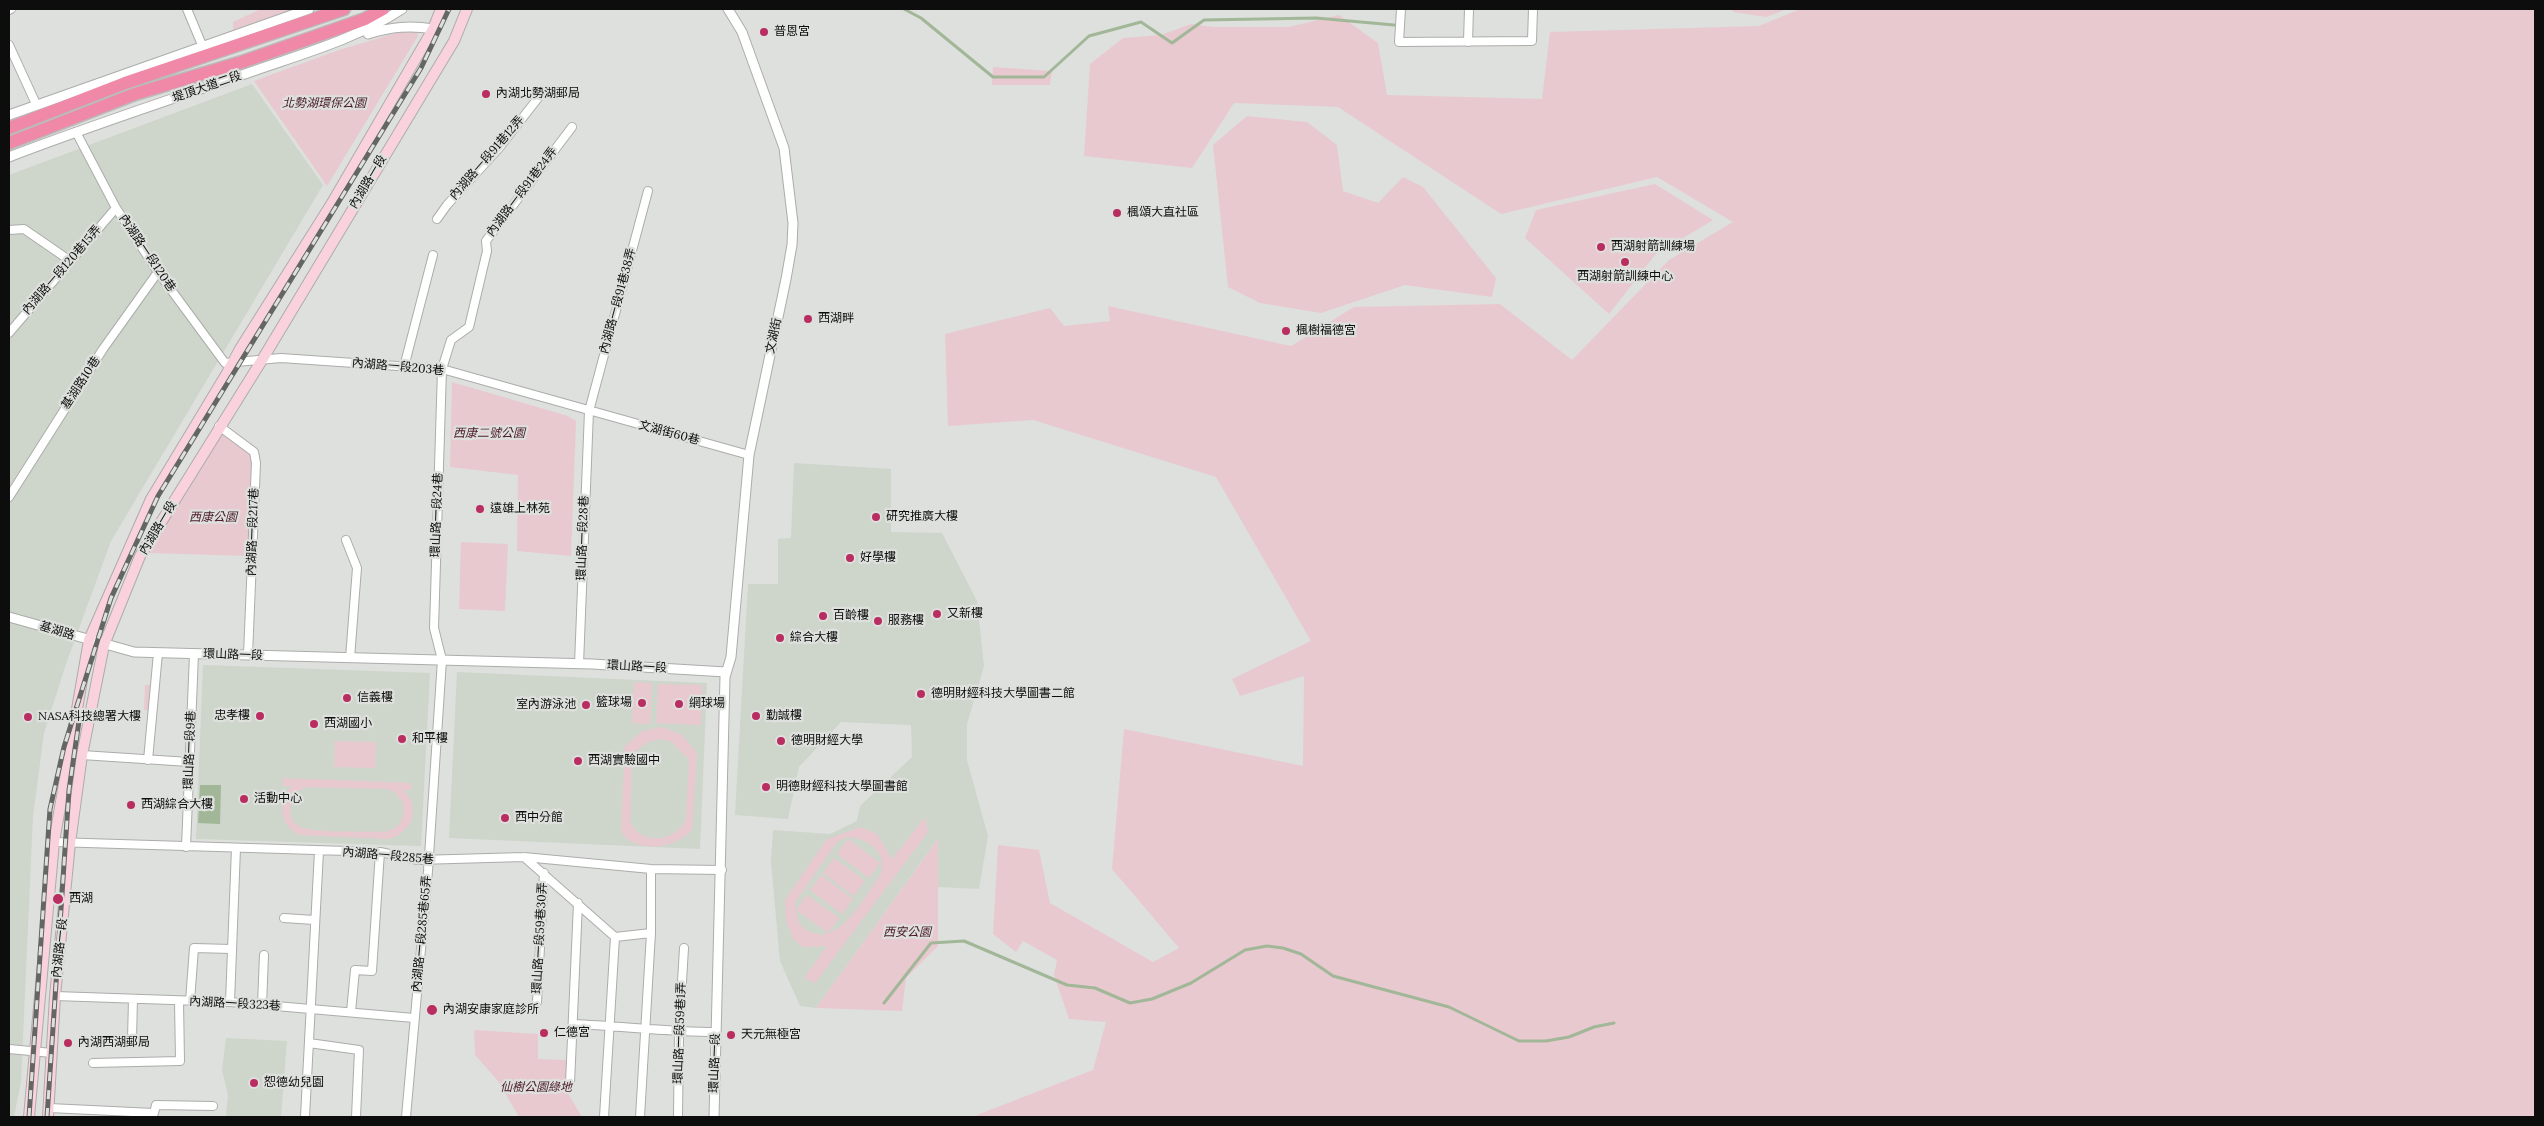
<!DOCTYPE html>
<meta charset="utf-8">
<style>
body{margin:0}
#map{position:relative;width:2544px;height:1126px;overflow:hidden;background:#dee0dd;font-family:Lora,serif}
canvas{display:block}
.frame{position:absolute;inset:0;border:10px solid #0c0d0c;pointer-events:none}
</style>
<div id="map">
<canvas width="2544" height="1126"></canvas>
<div class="frame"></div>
</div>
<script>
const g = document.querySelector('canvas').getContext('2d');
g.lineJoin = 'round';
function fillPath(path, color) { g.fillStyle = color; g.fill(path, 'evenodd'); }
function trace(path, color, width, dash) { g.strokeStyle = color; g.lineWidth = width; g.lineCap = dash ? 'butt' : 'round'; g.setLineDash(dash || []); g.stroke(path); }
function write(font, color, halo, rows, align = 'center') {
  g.font = font + ' Lora,"Noto Sans TC",serif'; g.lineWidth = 4.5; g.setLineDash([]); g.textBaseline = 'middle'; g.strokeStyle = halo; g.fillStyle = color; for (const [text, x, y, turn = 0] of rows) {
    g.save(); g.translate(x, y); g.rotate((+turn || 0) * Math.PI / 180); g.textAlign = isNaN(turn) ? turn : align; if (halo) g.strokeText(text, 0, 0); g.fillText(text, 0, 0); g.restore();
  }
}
fillPath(new Path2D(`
 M 252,84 L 323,185 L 111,541 L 66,664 L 44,733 L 33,816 L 21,1082 L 14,1117 L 9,1117 L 9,175 Z
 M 794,463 L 891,469 L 891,532 L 942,533 L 977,601 L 984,666 L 967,724 L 967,760 L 988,836 L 979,889 L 938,887 L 937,840 L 816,1008 L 800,1006 L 780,961 L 771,862 L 773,830 L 830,834 L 857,821 L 860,806 L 912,757 L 911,725 L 841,722 L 799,767 L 788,819 L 735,815 L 748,584 L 778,584 L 778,539 L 791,538 Z
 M 203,665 L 430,673 L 421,846 L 196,839 Z
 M 457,672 L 707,683 L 700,849 L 449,838 Z
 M 226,1038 L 287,1041 L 281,1117 L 226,1117 L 228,1095 L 222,1070 Z`), '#ced5cb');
fillPath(new Path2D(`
 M 261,9 L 296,9 L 233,30 L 233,22 Z
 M 1732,9 L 1787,9 L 1766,17 L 1733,12 Z
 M 1800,9 L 2535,9 L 2535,1117 L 972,1117 L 1093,1070 L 1106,1022 L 1069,1019 L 1054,975 L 1057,960 L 1023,941 L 1016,952 L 993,934 L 998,845 L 1039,850 L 1050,903 L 1153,962 L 1179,948 L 1112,869 L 1124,729 L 1303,766 L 1304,676 L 1240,696 L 1232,679 L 1311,641 L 1216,477 L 1033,420 L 948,426 L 945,334 L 1050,308 L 1064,326 L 1110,321 L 1108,306 L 1291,346 L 1354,307 L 1500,304 L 1572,360 L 1669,260 L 1733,222 L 1657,177 L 1501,214 L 1338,107 L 1234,103 L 1192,168 L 1084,156 L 1090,64 L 1123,38 L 1161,35 L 1191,24 L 1213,27 L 1289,27 L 1339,15 L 1378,43 L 1387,95 L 1542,99 L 1550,32 L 1759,26 Z
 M 410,29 L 418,30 L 418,36 L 327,186 L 254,81 L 339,50 Z
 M 993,67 L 1052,71 L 1050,85 L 992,85 Z
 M 1247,116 L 1307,122 L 1337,145 L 1343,191 L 1378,203 L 1403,177 L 1423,187 L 1496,278 L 1492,297 L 1405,285 L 1321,313 L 1260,303 L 1228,287 L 1213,145 Z
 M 1655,184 L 1713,220 L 1655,255 L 1609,314 L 1525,238 L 1536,210 Z
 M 452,382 L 568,416 L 576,421 L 571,556 L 517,551 L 518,475 L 450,467 Z
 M 224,426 L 254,447 L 248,556 L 148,553 Z
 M 461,542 L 508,544 L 505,611 L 459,609 Z
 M 634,682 L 652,683 L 650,724 L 632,723 Z
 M 658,684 L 702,685 L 701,725 L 656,723 Z
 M 145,685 L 150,685 L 149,710 L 144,710 Z
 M 663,727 L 682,735 L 697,753 L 692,829 C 679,849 631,855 621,830 L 625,746 L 642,731 ZM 661,739 L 672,742 L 689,760 L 686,819 C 675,843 642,846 630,822 L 632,754 L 648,742 Z
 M 335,741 L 376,742 L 375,768 L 334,767 Z
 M 283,778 L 411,783 L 411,790 L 403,790 L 412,801 L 413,815 L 410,824 L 399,835 L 389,839 L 300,835 C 280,826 275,801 292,786 L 282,786 ZM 306,787 L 387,789 L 394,792 L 402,801 C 407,816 401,828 385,832 C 365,831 321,833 303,828 C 282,822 289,792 306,787 Z
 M 925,817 L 928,832 L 815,983 L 804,978 L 827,946 L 803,947 L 794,940 L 786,922 L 785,900 L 826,840 L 860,827 L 877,834 L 892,859 ZM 846,837 C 868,838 888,851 880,875 C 862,900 834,958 799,924 L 795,908 L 796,901 L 837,842 Z
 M 848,839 L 880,863 L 869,878 L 837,854 Z
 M 938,839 L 938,946 L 906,978 L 902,1011 L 816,1008 Z
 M 834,858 L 865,881 L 854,896 L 823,873 Z
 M 821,875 L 853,899 L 842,914 L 810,890 Z
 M 807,895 L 839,918 L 828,933 L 796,910 Z
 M 474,1030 L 538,1034 L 538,1059 L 566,1060 L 566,1090 L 582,1117 L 519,1117 L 498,1081 L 475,1055 Z`), '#e8c9cf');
fillPath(new Path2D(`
 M 200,785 L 221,785 L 220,824 L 198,823 Z`), '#a1b798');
trace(new Path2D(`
 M 904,9 L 921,18 L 993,77 L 1044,77 L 1089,36 L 1141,22 L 1172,43 L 1204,20 L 1316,18 L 1394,25
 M 884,1003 L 931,943 L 964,941 L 1067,985 L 1095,988 L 1130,1003 L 1152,999 L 1191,983 L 1245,950 L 1267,946 L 1283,948 L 1301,954 L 1333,976 L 1449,1007 L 1519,1041 L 1546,1041 L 1569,1037 L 1594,1027 L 1614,1023`), '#a1b798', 3);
const minor = new Path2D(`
 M 187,9 L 202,45
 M 1401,9 L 1399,42 L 1532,41 L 1533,9
 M 9,10 L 11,9
 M 1468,42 L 1469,9
 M 9,45 L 36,104
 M 76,132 L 116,208 L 158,272 L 225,363 L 281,358 L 442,369 L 749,455
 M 437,219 L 447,205 L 499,148 L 538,98
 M 9,230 L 24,229 L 69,260
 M 9,333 L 116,208
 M 404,367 L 433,255
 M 219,426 L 254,452 L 256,463 L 248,655
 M 9,497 L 103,349 L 158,272
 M 346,540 L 357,568 L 350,658
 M 579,664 L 589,411 L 648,191
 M 82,755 L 189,762
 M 148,760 L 158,653
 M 54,842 L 380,852 L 418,860 L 524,857 L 651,869 L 722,870
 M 186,847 L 194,654
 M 524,857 L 615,937 L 651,933
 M 284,918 L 314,920
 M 55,996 L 230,1002 L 414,1018
 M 190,1001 L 194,948 L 231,949
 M 230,1002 L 236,848
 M 537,1002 L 544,873
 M 262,1005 L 264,955
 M 351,1012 L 355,970 L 372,971 L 380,852
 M 573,1024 C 621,1026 669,1032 716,1032
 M 132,1039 L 133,999
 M 309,1043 L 359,1050 L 356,1117
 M 9,1049 L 52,1053
 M 93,1063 L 180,1061 L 179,1001
 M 570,1083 L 578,903
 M 49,1108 L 154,1113 L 156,1105 L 213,1106
 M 305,1117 L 319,851
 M 406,1117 L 428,871 L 442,660 L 434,628 L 442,369 L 451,340 L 469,327 L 487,251 L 486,241 L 572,127
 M 604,1117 L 615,937
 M 640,1117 L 651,933 L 651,869
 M 678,1117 L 679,1032 L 684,948`);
const tertiary = new Path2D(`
 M 368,34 C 391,27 410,25 433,29
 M 9,115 L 309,9
 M 9,157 C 87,127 166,101 245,74 C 298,55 355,40 402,9
 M 9,617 L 134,652 L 592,664 L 726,672
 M 714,1117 L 725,677 L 731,657 L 749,455 L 786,279 L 792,245 L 793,223 L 784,148 L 742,32 L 728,9`);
const secondary = new Path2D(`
 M 29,1117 L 54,842 L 89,640 L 151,499 L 227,373 L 240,349 L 332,203 L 433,29 L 441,9
 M 48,1117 L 55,996 L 70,843 L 82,755 L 104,645 L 140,556 L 262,360 L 454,41 L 467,9`);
const trunk = new Path2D(`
 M 9,128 L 125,83 L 344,9
 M 9,143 L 135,94 L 242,62 L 365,19 L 383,9`);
trace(minor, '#abadaa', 10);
trace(tertiary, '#abadaa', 11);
trace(secondary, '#abadaa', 12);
trace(trunk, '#bbb', 15);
trace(minor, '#fff', 8);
trace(tertiary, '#fff', 9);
trace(secondary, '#f9d2de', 10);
trace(trunk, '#f088a7', 12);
const rail = new Path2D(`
 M 29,1117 L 50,809 L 64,747 L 111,598 L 158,496 L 421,68 L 449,9
 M 47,1117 L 69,790 L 79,721`);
trace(rail, '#646664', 5);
trace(rail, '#dee0dd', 3, [9]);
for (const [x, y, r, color] of [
 [764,32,5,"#b92d61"],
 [486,94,5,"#b92d61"],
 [1117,213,5,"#b92d61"],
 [1601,247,5,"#b92d61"],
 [1625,262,5,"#b92d61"],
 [808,319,5,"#b92d61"],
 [1286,331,5,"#b92d61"],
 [480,509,5,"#b92d61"],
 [876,517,5,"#b92d61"],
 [850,558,5,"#b92d61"],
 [937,614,5,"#b92d61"],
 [823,616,5,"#b92d61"],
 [878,621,5,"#b92d61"],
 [780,638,5,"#b92d61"],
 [921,694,5,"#b92d61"],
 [347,698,5,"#b92d61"],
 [642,703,5,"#b92d61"],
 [679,704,5,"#b92d61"],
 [586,705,5,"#b92d61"],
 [260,716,5,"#b92d61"],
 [756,716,5,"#b92d61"],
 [28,717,5,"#b92d61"],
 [314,724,5,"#b92d61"],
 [402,739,5,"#b92d61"],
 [781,741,5,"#b92d61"],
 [578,761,5,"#b92d61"],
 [766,787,5,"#b92d61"],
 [244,799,5,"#b92d61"],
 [131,805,5,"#b92d61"],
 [505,818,5,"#b92d61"],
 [58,899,6,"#b92d61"],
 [432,1010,6,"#b92d61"],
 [544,1033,5,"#b92d61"],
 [731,1035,5,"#b92d61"],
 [68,1043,5,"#b92d61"],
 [254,1083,5,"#b92d61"]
]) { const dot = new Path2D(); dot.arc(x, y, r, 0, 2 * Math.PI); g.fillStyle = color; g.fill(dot); trace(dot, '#dee0dd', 2); }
write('12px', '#0c0d0c', '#dee0dd', [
 ["普恩宮",774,32],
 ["內湖北勢湖郵局",496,94],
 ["楓頌大直社區",1127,213],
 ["西湖射箭訓練場",1611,247],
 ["西湖射箭訓練中心",1625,277,"center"],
 ["西湖畔",818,319],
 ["楓樹福德宮",1296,331],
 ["遠雄上林苑",490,509],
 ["研究推廣大樓",886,517],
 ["好學樓",860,558],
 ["又新樓",947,614],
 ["百齡樓",833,616],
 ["服務樓",888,621],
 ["綜合大樓",790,638],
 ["德明財經科技大學圖書二館",931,694],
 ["信義樓",357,698],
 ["籃球場",632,703,"right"],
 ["網球場",689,704],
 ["室內游泳池",576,705,"right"],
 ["忠孝樓",250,716,"right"],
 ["勤誠樓",766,716],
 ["NASA科技總署大樓",38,717],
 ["西湖國小",324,724],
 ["和平樓",412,739],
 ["德明財經大學",791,741],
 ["西湖實驗國中",588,761],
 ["明德財經科技大學圖書館",776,787],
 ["活動中心",254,799],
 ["西湖綜合大樓",141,805],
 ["西中分館",515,818],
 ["西湖",69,899],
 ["內湖安康家庭診所",443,1010],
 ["仁德宮",554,1033],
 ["天元無極宮",741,1035],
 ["內湖西湖郵局",78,1043],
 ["恕德幼兒園",264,1083]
], 'left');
write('12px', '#0c0d0c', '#dee0dd', [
 ["堤頂大道二段",207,87,-19],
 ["內湖路一段91巷12弄",487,158,-49],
 ["內湖路一段",368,182,-59],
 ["內湖路一段91巷24弄",522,192,-53],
 ["內湖路一段120巷",147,253,56],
 ["內湖路一段120巷15弄",62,270,-49],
 ["內湖路一段91巷38弄",618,301,-75],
 ["文湖街",774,336,-78],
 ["內湖路一段203巷",398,367,5],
 ["基湖路10巷",81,383,-57],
 ["文湖街60巷",669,433,15],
 ["環山路一段24巷",437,515,-88],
 ["內湖路一段",158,528,-59],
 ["內湖路一段217巷",253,532,-88],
 ["環山路一段28巷",583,538,-88],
 ["基湖路",57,631,17],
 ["環山路一段",233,655,2],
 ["環山路一段",637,667,3],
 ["環山路一段9巷",190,750,-88],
 ["內湖路一段285巷",388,856,5],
 ["內湖路一段285巷65弄",422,934,-85],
 ["環山路一段59巷30弄",540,938,-87],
 ["內湖路一段",60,948,-84],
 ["內湖路一段323巷",235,1004,3],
 ["環山路一段59巷1弄",680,1033,-88],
 ["環山路一段",715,1063,-88]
]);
write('italic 12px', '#4c1929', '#dee0dd', [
 ["北勢湖環保公園",324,104],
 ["西康二號公園",489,434],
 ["西康公園",213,518],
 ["西安公園",907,933],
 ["仙樹公園綠地",536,1088]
]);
</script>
